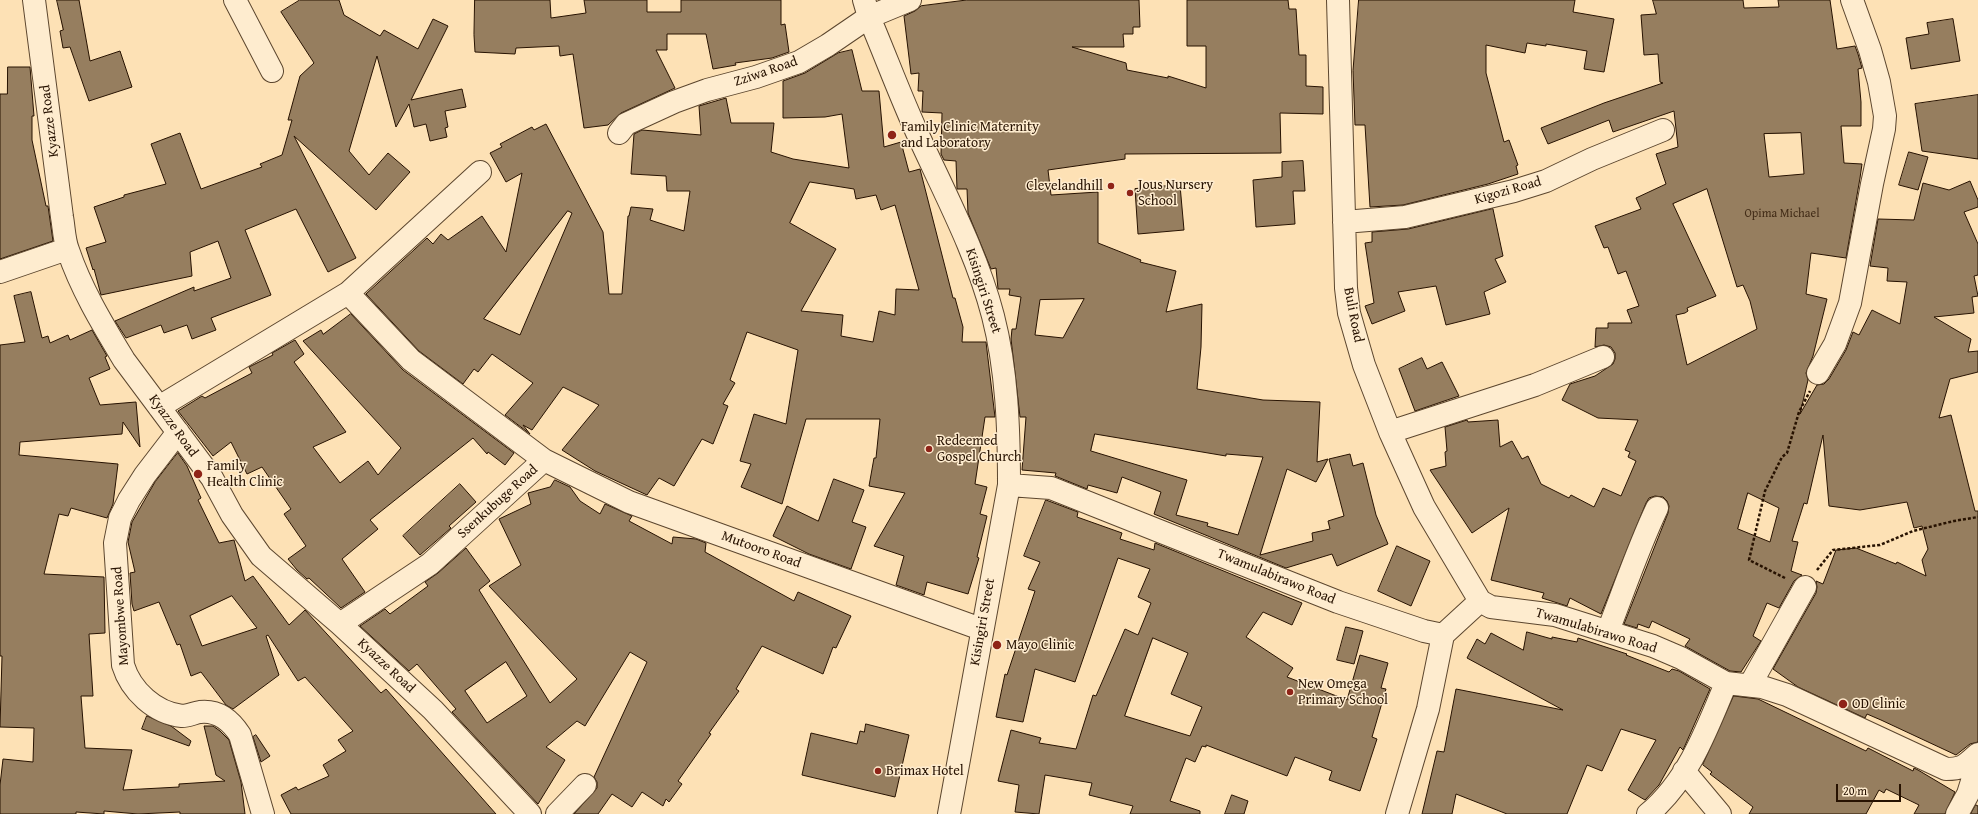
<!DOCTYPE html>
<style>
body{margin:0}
#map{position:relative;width:1978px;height:814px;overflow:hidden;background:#fde1b5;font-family:"Gentium Book Plus",serif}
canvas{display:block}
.scale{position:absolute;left:1836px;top:784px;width:65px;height:18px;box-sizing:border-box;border:2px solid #271201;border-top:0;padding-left:5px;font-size:12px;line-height:14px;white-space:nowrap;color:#271201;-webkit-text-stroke:3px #feeccf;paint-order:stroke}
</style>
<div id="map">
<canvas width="1978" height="814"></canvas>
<div class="scale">20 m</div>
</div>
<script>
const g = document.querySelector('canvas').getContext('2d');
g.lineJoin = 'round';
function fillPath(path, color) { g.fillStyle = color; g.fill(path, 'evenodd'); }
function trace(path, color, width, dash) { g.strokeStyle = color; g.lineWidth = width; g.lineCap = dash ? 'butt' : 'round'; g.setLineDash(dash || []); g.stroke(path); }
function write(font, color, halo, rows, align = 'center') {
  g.font = font + ' "Gentium Book Plus",serif'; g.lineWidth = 3; g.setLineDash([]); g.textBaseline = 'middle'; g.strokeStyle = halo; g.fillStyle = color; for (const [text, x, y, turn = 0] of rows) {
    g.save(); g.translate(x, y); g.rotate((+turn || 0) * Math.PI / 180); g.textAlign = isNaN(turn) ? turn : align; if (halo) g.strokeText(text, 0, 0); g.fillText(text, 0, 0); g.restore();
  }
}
const building = new Path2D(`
 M 57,0 L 79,0 L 90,61 L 120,51 L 132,87 L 89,101 L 70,47 L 63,48 L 60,31 L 63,30 Z
 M 300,0 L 339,0 L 344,15 L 380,36 L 384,30 L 418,49 L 433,19 L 448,26 L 411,100 L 462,89 L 466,107 L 445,111 L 448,127 L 445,128 L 447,137 L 430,141 L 426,124 L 414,127 L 409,104 L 396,127 L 377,56 L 349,151 L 369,175 L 388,153 L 410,172 L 376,210 L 294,136 L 356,258 L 328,272 L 296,209 L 245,230 L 271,295 L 211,318 L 216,330 L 192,339 L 187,325 L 164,333 L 161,325 L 126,338 L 115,321 L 194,287 L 194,291 L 231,278 L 218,241 L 190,252 L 192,276 L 101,295 L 94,269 L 93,270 L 86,248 L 106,242 L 94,207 L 124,197 L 124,195 L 166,184 L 151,144 L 180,133 L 201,189 L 262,167 L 260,164 L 282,155 L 292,120 L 288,120 L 300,76 L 314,63 L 281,12 Z
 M 475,0 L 550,0 L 551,18 L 586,13 L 584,0 L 647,0 L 647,12 L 681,12 L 681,0 L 781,0 L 781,25 L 785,24 L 789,52 L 772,58 L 735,63 L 736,65 L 713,69 L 706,34 L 667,34 L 667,50 L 656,50 L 675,88 L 621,113 L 608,125 L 584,128 L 573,54 L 560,56 L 559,46 L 516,48 L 515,54 L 475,52 L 474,35 Z
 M 967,0 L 1139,0 L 1140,27 L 1133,27 L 1133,34 L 1123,34 L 1124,47 L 1072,47 L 1126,63 L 1127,70 L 1168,78 L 1168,76 L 1206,88 L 1206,46 L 1187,46 L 1187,0 L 1288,0 L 1289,9 L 1296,9 L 1299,55 L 1306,55 L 1306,86 L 1323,87 L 1323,114 L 1280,113 L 1281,153 L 1125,154 L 1125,159 L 1048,170 L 1051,195 L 1098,192 L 1098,243 L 1141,260 L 1140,262 L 1176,271 L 1166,312 L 1202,304 L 1201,347 L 1197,389 L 1263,400 L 1320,402 L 1317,462 L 1328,459 L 1316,482 L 1287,469 L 1260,555 L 1313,541 L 1312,533 L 1330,529 L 1328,521 L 1344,516 L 1329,459 L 1350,454 L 1353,466 L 1363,463 L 1376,515 L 1388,544 L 1337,566 L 1332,554 L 1286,568 L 1154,514 L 1161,492 L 1122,477 L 1117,493 L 1088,485 L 1087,489 L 1055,476 L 1056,473 L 1022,470 L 1026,417 L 1020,417 L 1011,339 L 1012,329 L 1016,329 L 1021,297 L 1009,295 L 1010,289 L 998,289 L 996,268 L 991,269 L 968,213 L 967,189 L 957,189 L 956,161 L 944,160 L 941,154 L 942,113 L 922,112 L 923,91 L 918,91 L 919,73 L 911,74 L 904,16 L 915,11 L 921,6 ZM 1084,299 L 1063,338 L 1035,335 L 1040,300 ZM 1095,434 L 1226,456 L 1226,454 L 1263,457 L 1238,535 L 1207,526 L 1208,523 L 1176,515 L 1187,480 L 1091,451 Z
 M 1359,0 L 1575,0 L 1573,12 L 1614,19 L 1604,72 L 1584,69 L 1587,51 L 1546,44 L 1546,46 L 1527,43 L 1525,53 L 1486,45 L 1486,73 L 1504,142 L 1509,140 L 1518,165 L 1516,166 L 1518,174 L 1488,184 L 1403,205 L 1370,207 L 1365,125 L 1355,125 L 1353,71 Z
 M 1653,0 L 1743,0 L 1744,8 L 1779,7 L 1778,0 L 1830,0 L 1837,49 L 1855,46 L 1858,54 L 1862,68 L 1858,69 L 1861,102 L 1861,126 L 1841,126 L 1844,163 L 1862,164 L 1860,178 L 1846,258 L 1811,253 L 1806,294 L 1827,299 L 1813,356 L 1806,373 L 1808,380 L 1800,414 L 1817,385 L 1824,384 L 1829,379 L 1846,350 L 1853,332 L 1859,335 L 1872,310 L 1900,324 L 1907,282 L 1887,281 L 1888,268 L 1870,266 L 1878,219 L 1914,220 L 1923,183 L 1949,190 L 1970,181 L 1978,200 L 1978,207 L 1964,212 L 1978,244 L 1978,275 L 1974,276 L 1978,296 L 1972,297 L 1974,313 L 1934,317 L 1971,339 L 1968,352 L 1978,351 L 1978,372 L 1950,379 L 1939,418 L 1951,415 L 1975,511 L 1978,511 L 1978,742 L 1970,744 L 1956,755 L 1881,720 L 1867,714 L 1865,718 L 1798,687 L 1773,669 L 1816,593 L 1817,587 L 1816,581 L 1823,584 L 1836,550 L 1856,548 L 1896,564 L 1897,562 L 1926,576 L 1922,560 L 1928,549 L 1922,526 L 1914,528 L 1907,502 L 1860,510 L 1829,506 L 1823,435 L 1807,504 L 1804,503 L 1792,541 L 1798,542 L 1791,571 L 1802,575 L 1794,581 L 1779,608 L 1767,603 L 1753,636 L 1761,641 L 1741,672 L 1730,671 L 1685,646 L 1690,639 L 1652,621 L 1649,628 L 1638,624 L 1637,628 L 1624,624 L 1668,513 L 1669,506 L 1667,501 L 1663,497 L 1655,496 L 1649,498 L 1646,503 L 1601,614 L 1570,598 L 1567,606 L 1542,598 L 1544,593 L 1491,580 L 1509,508 L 1472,533 L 1430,470 L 1446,466 L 1445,452 L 1447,451 L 1445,427 L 1467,420 L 1468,422 L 1498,420 L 1500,447 L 1512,441 L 1522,459 L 1528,456 L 1541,484 L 1569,498 L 1571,495 L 1594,507 L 1603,488 L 1621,496 L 1636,461 L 1628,457 L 1630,452 L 1625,450 L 1638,420 L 1598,418 L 1562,400 L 1570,384 L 1595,376 L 1613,364 L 1615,359 L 1615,353 L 1611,347 L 1604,345 L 1595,347 L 1596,328 L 1608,328 L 1608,323 L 1632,323 L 1627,310 L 1639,306 L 1626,271 L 1618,274 L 1608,247 L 1604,248 L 1595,226 L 1641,209 L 1636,198 L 1666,184 L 1656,154 L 1678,147 L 1674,111 L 1613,132 L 1609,120 L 1548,144 L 1541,128 L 1604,103 L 1663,83 L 1660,82 L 1658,54 L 1644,55 L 1641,15 L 1656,14 ZM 1801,133 L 1804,174 L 1769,177 L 1764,134 ZM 1707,189 L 1737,287 L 1743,285 L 1750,301 L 1757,329 L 1687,365 L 1676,315 L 1685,313 L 1688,311 L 1687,308 L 1716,296 L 1673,204 ZM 1748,493 L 1779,508 L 1770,542 L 1738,529 Z
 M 1953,19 L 1960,61 L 1911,69 L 1906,38 L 1929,34 L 1927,23 Z
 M 852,50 L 862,91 L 879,91 L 884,147 L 901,142 L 909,172 L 920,169 L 953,298 L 955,298 L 963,327 L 962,342 L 986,342 L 995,417 L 985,417 L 975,484 L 987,487 L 980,514 L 987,516 L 977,557 L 979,558 L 968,594 L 927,582 L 924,595 L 896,585 L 904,556 L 874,546 L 905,493 L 869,486 L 874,458 L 876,458 L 880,419 L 806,419 L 782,504 L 741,487 L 751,464 L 740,461 L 754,414 L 786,424 L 798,350 L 747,332 L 730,380 L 735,383 L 723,404 L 728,406 L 713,444 L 702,439 L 674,486 L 659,478 L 647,495 L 595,471 L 562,450 L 599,405 L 563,387 L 532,430 L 523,425 L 530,434 L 505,415 L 533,383 L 492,354 L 478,372 L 474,369 L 463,384 L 419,351 L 366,294 L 427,238 L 433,244 L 441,234 L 448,240 L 482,216 L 506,252 L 522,173 L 506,182 L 490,153 L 502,147 L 500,144 L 532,127 L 534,130 L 546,124 L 603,232 L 609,294 L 622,294 L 628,216 L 629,216 L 631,207 L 653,209 L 650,220 L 684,231 L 690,191 L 667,191 L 666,176 L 631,174 L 634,134 L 642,130 L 701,135 L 699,106 L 726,98 L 731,123 L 774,123 L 771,152 L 793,159 L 849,168 L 842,114 L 825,117 L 783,118 L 783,81 L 805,73 L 838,53 ZM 810,182 L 854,189 L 856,199 L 876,195 L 881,210 L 895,205 L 919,290 L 896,289 L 895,315 L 879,311 L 873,342 L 841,336 L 843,315 L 801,311 L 836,249 L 790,223 ZM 568,211 L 572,213 L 520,335 L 484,319 Z
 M 8,67 L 30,67 L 34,116 L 32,116 L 32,140 L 46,206 L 48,206 L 53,241 L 0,259 L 0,94 L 7,94 Z
 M 1978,95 L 1978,159 L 1922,151 L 1915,104 Z
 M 1909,152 L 1928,157 L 1918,190 L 1899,185 Z
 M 1303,161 L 1305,191 L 1293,191 L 1295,224 L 1256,227 L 1253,180 L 1282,177 L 1282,162 Z
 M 1180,185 L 1184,230 L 1138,234 L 1135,189 Z
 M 1493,209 L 1503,256 L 1495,259 L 1506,282 L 1484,292 L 1490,314 L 1446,325 L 1436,286 L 1398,292 L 1405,311 L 1372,324 L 1365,306 L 1374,303 L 1365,243 L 1372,242 L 1372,232 L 1408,229 Z
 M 31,292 L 42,338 L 48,336 L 50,343 L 68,335 L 70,340 L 92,330 L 107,356 L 105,357 L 110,369 L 89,378 L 100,405 L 136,402 L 140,447 L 123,422 L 122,434 L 20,442 L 19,455 L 118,464 L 113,504 L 107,518 L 71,508 L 68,516 L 59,514 L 44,574 L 104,577 L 105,633 L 89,634 L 93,696 L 81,696 L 85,748 L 132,750 L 123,790 L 179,787 L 179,784 L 225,781 L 216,775 L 204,726 L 213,726 L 220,731 L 229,740 L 241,782 L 245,814 L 180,814 L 180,812 L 138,814 L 104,811 L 104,814 L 76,812 L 76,814 L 0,814 L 0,785 L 3,759 L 33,762 L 34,728 L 0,727 L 2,656 L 0,656 L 0,345 L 25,342 L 14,296 Z
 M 351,314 L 403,370 L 514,453 L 505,465 L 488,452 L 487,454 L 473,438 L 370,520 L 378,529 L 342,559 L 365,592 L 341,608 L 309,578 L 307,579 L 297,570 L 288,559 L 306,546 L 284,514 L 291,509 L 262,467 L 247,474 L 231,442 L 213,456 L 178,411 L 202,396 L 205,398 L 252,373 L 249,367 L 273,355 L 272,353 L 295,340 L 304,354 L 294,362 L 346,432 L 313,447 L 340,483 L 368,461 L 378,475 L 401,448 L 303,341 L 321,330 L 323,334 Z
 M 1422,358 L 1427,369 L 1442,362 L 1459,396 L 1415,411 L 1399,369 Z
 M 178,453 L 187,466 L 201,498 L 198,500 L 219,543 L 234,540 L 245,581 L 253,576 L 289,625 L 305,610 L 381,693 L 386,689 L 496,814 L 291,814 L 281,795 L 296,787 L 298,790 L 329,776 L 323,765 L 346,751 L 338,740 L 353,731 L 305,677 L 298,681 L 268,635 L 266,636 L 279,675 L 233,709 L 226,705 L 201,672 L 191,676 L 180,644 L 177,645 L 159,602 L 134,611 L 132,604 L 130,573 L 135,572 L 128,542 L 132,522 L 155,482 ZM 232,596 L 257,628 L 202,646 L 190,616 Z
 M 834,479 L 864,490 L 852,522 L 866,527 L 851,569 L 809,554 L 773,536 L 787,506 L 818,521 Z
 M 555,480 L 570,487 L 580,501 L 600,514 L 605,504 L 632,516 L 629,521 L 672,544 L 673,537 L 696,539 L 706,543 L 705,552 L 794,601 L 798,592 L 851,616 L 836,648 L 833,647 L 823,674 L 762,646 L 736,689 L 739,691 L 709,733 L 711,734 L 678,781 L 682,784 L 669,802 L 666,799 L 663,806 L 642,792 L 632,807 L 612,794 L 598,814 L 574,814 L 597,788 L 597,782 L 594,777 L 647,662 L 630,652 L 585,726 L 577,721 L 546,747 L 565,760 L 538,804 L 452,712 L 456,709 L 417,664 L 409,671 L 360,626 L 385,609 L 390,614 L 428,586 L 425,582 L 438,573 L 466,548 L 490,581 L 479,590 L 550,703 L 577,679 L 489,586 L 521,565 L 499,519 L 531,504 L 528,493 L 550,487 ZM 506,662 L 527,696 L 487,723 L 465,691 Z
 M 460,484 L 476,502 L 449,526 L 451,528 L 420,555 L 403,536 Z
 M 1046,500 L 1078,512 L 1077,517 L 1122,533 L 1120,539 L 1154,550 L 1155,543 L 1302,603 L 1292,625 L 1263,612 L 1246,637 L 1293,668 L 1287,677 L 1347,700 L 1360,655 L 1388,663 L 1381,688 L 1386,689 L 1372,737 L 1377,739 L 1360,791 L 1329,780 L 1332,771 L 1295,757 L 1287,776 L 1206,745 L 1206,747 L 1202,746 L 1195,762 L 1186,758 L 1170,801 L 1200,811 L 1200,814 L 1130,814 L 1133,806 L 1089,795 L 1092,783 L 1045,775 L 1039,814 L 1015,812 L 1019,785 L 998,781 L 1011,730 L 1041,738 L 1039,743 L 1076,749 L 1093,695 L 1096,696 L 1125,629 L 1138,635 L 1151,603 L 1138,597 L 1150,569 L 1118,558 L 1075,682 L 1035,669 L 1023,722 L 996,717 L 1005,674 L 1007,675 L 1035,591 L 1028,589 L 1040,562 L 1024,556 ZM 1153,638 L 1188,653 L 1171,694 L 1202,707 L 1190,736 L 1125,716 Z
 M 1397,546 L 1430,561 L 1411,606 L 1378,591 Z
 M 1346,627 L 1363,631 L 1354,664 L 1337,660 Z
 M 1527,632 L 1552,639 L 1552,637 L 1577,642 L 1578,638 L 1627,654 L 1626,655 L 1669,672 L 1672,669 L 1679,671 L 1710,689 L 1683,750 L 1680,747 L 1659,785 L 1645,800 L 1628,790 L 1656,740 L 1621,729 L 1602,771 L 1587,765 L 1567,814 L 1507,814 L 1456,794 L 1452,814 L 1422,814 L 1437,751 L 1444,752 L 1456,689 L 1563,710 L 1467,658 L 1477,639 L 1485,644 L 1491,633 L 1523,650 Z
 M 1734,696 L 1758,699 L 1866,751 L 1868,748 L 1913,771 L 1914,768 L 1918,770 L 1955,792 L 1945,814 L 1914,814 L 1919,805 L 1886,789 L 1884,793 L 1879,790 L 1866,814 L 1749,814 L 1753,807 L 1710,774 L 1712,772 L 1703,765 Z
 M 147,716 L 171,726 L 191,741 L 189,746 L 142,729 Z
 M 866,724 L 909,735 L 895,797 L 802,775 L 811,733 L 857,744 L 860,731 L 864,732 Z
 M 256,735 L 270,756 L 261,762 L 253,737 Z
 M 1232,795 L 1248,801 L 1244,814 L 1225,814 Z
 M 1976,805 L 1978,806 L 1978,814 L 1971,814 Z`);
fillPath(building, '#967e5f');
trace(building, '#271201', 1);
const street = new Path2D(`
 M 34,0 L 62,217 C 64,228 64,240 68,250 C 81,289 103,325 124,360 L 212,478 L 232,515 L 261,556 L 340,624 L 433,710 L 530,814
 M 235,0 L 272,71
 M 864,0 L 869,17 C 886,57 901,98 919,137 C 946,196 977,254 993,316 C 1007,370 1009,429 1009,485 L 949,814
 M 1338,0 L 1346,288 L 1349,313 L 1364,365 L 1390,432 L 1424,507 L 1480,601
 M 619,133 L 626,124 L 674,102 L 707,90 L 756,77 L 799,62 L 828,45 L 869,17 L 910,0
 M 1344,222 L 1405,217 L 1514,191 L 1546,181 L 1592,159 L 1663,130
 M 0,272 L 67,249
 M 348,293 L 411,360 L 544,460 L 629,502 L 981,629
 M 1818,373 L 1835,344 L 1850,303 L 1872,184 L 1884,129 L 1885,116 L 1879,82 L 1870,50 L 1852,0
 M 159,407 L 348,293 L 480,172
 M 178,432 L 145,475 L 129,500 L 120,518 L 115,543 L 123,665 C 131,691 155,713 182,716 C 188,716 194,713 200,712 C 218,710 231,721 240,735 L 263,814
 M 1390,432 L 1535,385 L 1603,357
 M 1009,485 L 1051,488 L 1338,602 L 1424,631 L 1443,635 L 1480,601 L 1491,607 L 1555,615 L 1653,646 L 1681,658 L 1726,683 L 1762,687 L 1787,695 L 1946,769 C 1964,769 1965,765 1978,754
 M 340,624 L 430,564 L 544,460
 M 1608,631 C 1624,590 1638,548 1657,508
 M 1750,685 L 1805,587
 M 1684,771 L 1720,814
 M 557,814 L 585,785
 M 1397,814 L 1428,709 L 1443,635
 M 1648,814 C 1688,781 1707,729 1726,683
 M 1957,814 L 1968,794 L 1978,762`);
trace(street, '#5c462e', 24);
trace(new Path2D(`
 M 1817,570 L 1833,550 L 1880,545 L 1913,531 L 1954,521 L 1978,517
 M 1785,578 L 1749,560 L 1765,491 L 1782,457 L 1787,453 L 1799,412 L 1810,391`), '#271201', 2.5, [3, 2]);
trace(street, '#feeccf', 22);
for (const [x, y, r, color] of [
 [892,135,5,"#8f2418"],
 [1111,186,4,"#8f2418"],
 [1130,193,4,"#8f2418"],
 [929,449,4,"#8f2418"],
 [198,474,5,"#8f2418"],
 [997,645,5,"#8f2418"],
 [1290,692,4,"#8f2418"],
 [1843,704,5,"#8f2418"],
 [878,771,4,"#8f2418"]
]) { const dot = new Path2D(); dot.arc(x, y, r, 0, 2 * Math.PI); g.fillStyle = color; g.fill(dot); trace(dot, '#feeccf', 1.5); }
write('12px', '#432d18', null, [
 ["Opima Michael",1782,214]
]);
write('14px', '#271201', '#feeccf', [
 ["Zziwa Road",766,72,-19],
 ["Kyazze Road",50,121,-97],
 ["Kigozi Road",1508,191,-16],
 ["Kisingiri Street",983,291,72],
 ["Buli Road",1353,315,79],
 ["Kyazze Road",173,426,54],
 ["Ssenkubuge Road",498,502,-42],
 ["Mutooro Road",761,550,20],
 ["Twamulabirawo Road",1276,577,22],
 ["Mayombwe Road",121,616,-94],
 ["Kisingiri Street",983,622,-80],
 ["Twamulabirawo Road",1596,631,17],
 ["Kyazze Road",386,666,43]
]);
write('14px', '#271201', '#feeccf', [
 ["Family Clinic Maternity",901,127],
 ["and Laboratory",901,143],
 ["Jous Nursery",1138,185],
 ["School",1138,201],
 ["Clevelandhill",1103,186,"right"],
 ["Redeemed",937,441],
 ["Gospel Church",937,457],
 ["Family",207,466],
 ["Health Clinic",207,482],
 ["Mayo Clinic",1006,645],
 ["New Omega",1298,684],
 ["Primary School",1298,700],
 ["OD Clinic",1852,704],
 ["Brimax Hotel",886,771]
], 'left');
</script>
